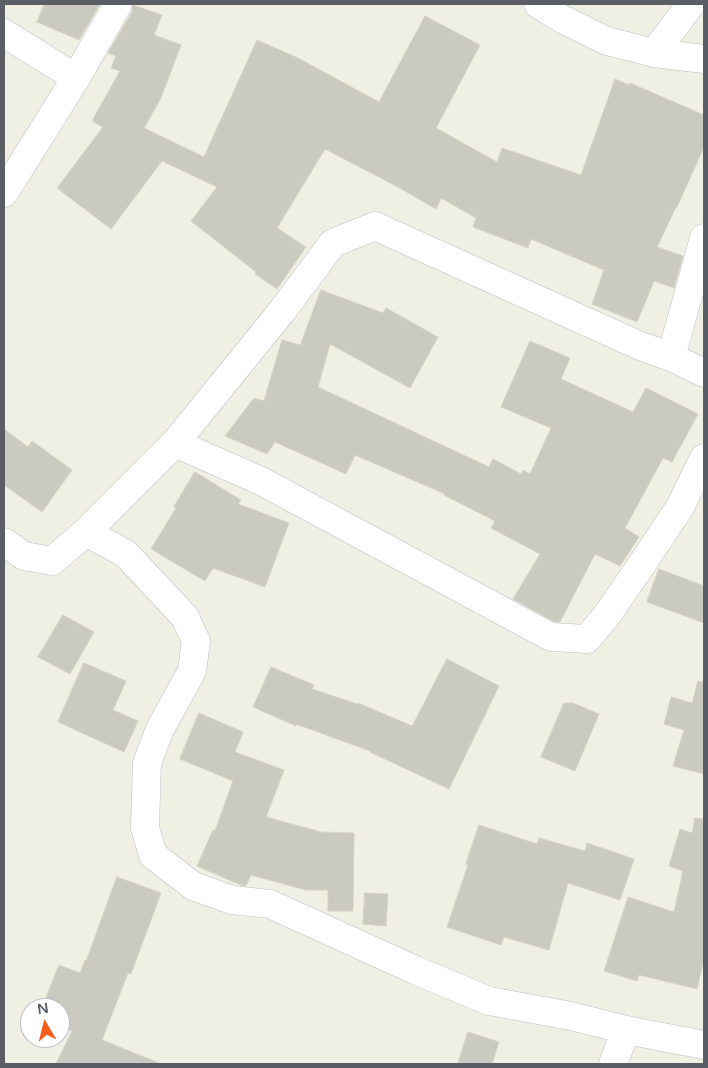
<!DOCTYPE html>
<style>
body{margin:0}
#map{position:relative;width:708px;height:1068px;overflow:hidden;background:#efefe3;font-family:"Varela Round",sans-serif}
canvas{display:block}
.frame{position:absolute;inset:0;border:5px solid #5b5e65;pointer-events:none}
.north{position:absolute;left:20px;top:998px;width:50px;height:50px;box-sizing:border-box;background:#fff;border:1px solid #bdbfc1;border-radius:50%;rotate:352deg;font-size:14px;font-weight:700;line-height:20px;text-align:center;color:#5b5e65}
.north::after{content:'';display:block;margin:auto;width:18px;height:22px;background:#fa5c1e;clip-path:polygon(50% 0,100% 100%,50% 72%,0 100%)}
</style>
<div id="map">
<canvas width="708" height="1068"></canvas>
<div class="frame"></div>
<div class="north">N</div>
</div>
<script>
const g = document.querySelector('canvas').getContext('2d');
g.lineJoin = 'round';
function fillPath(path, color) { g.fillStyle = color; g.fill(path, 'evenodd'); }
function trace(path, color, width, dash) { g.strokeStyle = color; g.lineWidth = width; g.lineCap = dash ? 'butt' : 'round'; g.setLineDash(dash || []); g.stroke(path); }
const building = new Path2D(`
 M 45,4 L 100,4 L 79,40 L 37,22 Z
 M 133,5 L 162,15 L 154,35 L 181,45 L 160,100 L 144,128 L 204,157 L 257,40 L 298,58 L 379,102 L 425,16 L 480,45 L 436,128 L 497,162 L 502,148 L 581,175 L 615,79 L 629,85 L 630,83 L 704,115 L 704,147 L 677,207 L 676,207 L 657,247 L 683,256 L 674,288 L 654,281 L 637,322 L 592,304 L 604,270 L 531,239 L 528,248 L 473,227 L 476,218 L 441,198 L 436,209 L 396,186 L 325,149 L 277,228 L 306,247 L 277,289 L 255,274 L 256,272 L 191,221 L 217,187 L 162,161 L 111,229 L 57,188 L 103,127 L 92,121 L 120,71 L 111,68 L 116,56 L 108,53 L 132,12 Z
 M 321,290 L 383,313 L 386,308 L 438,337 L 410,388 L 330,344 L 318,387 L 489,467 L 493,459 L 521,474 L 523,470 L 530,474 L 551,428 L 501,407 L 530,341 L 570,358 L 561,379 L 633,412 L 646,388 L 698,414 L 672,462 L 663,458 L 625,528 L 639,537 L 620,566 L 595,554 L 560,622 L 555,622 L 513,599 L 540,554 L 491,528 L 495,521 L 444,495 L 445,494 L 355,455 L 346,474 L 275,442 L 267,454 L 225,436 L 254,398 L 264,401 L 282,340 L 300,345 Z
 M 4,429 L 28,447 L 32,441 L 72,470 L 42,512 L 4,485 Z
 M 195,472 L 241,500 L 238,504 L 289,523 L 265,587 L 213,568 L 205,581 L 151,549 L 176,508 L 174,507 Z
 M 659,569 L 704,586 L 704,623 L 647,602 Z
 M 63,615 L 94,632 L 70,674 L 38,657 Z
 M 447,659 L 499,686 L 449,789 L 370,752 L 370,751 L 296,724 L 296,726 L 253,707 L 271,667 L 314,685 L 312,689 L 357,704 L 358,703 L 412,726 Z
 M 84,663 L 126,681 L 113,710 L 138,721 L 124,752 L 58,722 Z
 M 698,681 L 704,682 L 704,774 L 673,766 L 684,730 L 664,724 L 671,697 L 692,703 Z
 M 564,703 L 573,703 L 599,714 L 575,771 L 541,757 Z
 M 199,713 L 243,732 L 235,752 L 284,770 L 266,817 L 321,832 L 354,833 L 353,911 L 328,911 L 328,890 L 306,890 L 251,875 L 246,886 L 241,885 L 197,866 L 213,830 L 215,831 L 233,781 L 180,759 Z
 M 695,818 L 704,819 L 704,959 L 697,989 L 639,975 L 637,981 L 604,971 L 628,897 L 674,912 L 683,871 L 669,866 L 680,829 L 692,833 Z
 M 479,825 L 537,844 L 539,838 L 585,851 L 587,843 L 634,859 L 620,900 L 568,883 L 549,950 L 504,937 L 501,945 L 447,927 L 468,865 L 466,864 Z
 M 117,877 L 161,893 L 131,974 L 128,973 L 102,1040 L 159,1063 L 159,1064 L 56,1064 L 72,1031 L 60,1026 L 60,1008 L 52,1008 L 43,1005 L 59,965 L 80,973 L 85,960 L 86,961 Z
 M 365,893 L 388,894 L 386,926 L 363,924 Z
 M 468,1032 L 499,1042 L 492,1064 L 458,1064 Z`);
fillPath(building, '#cacac0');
trace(building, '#d5d3c1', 1);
const street = new Path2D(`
 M 538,4 L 562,19 L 607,41 L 654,53 L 704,59
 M 4,33 L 76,78
 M 654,53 L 691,4
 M 4,193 L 76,78 L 118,4
 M 671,357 L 704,238
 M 175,443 L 261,481 L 551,637 L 587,639 L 607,615 L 638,570 L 680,507 L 704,458
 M 86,532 L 126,554 L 185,617 L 196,641 L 192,671 L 160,729 L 147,763 L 145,828 L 153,855 L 193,886 L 232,900 L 270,904 L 415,970 L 489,1001 L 571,1016 L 626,1030 L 704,1045
 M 4,542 L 24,556 L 52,561 L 86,532 L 175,443 L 282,311 L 333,243 L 375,226 L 638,345 L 671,357 L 704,373
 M 613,1064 L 626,1030`);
trace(street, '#bdbfc6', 29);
trace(street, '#fff', 28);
</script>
